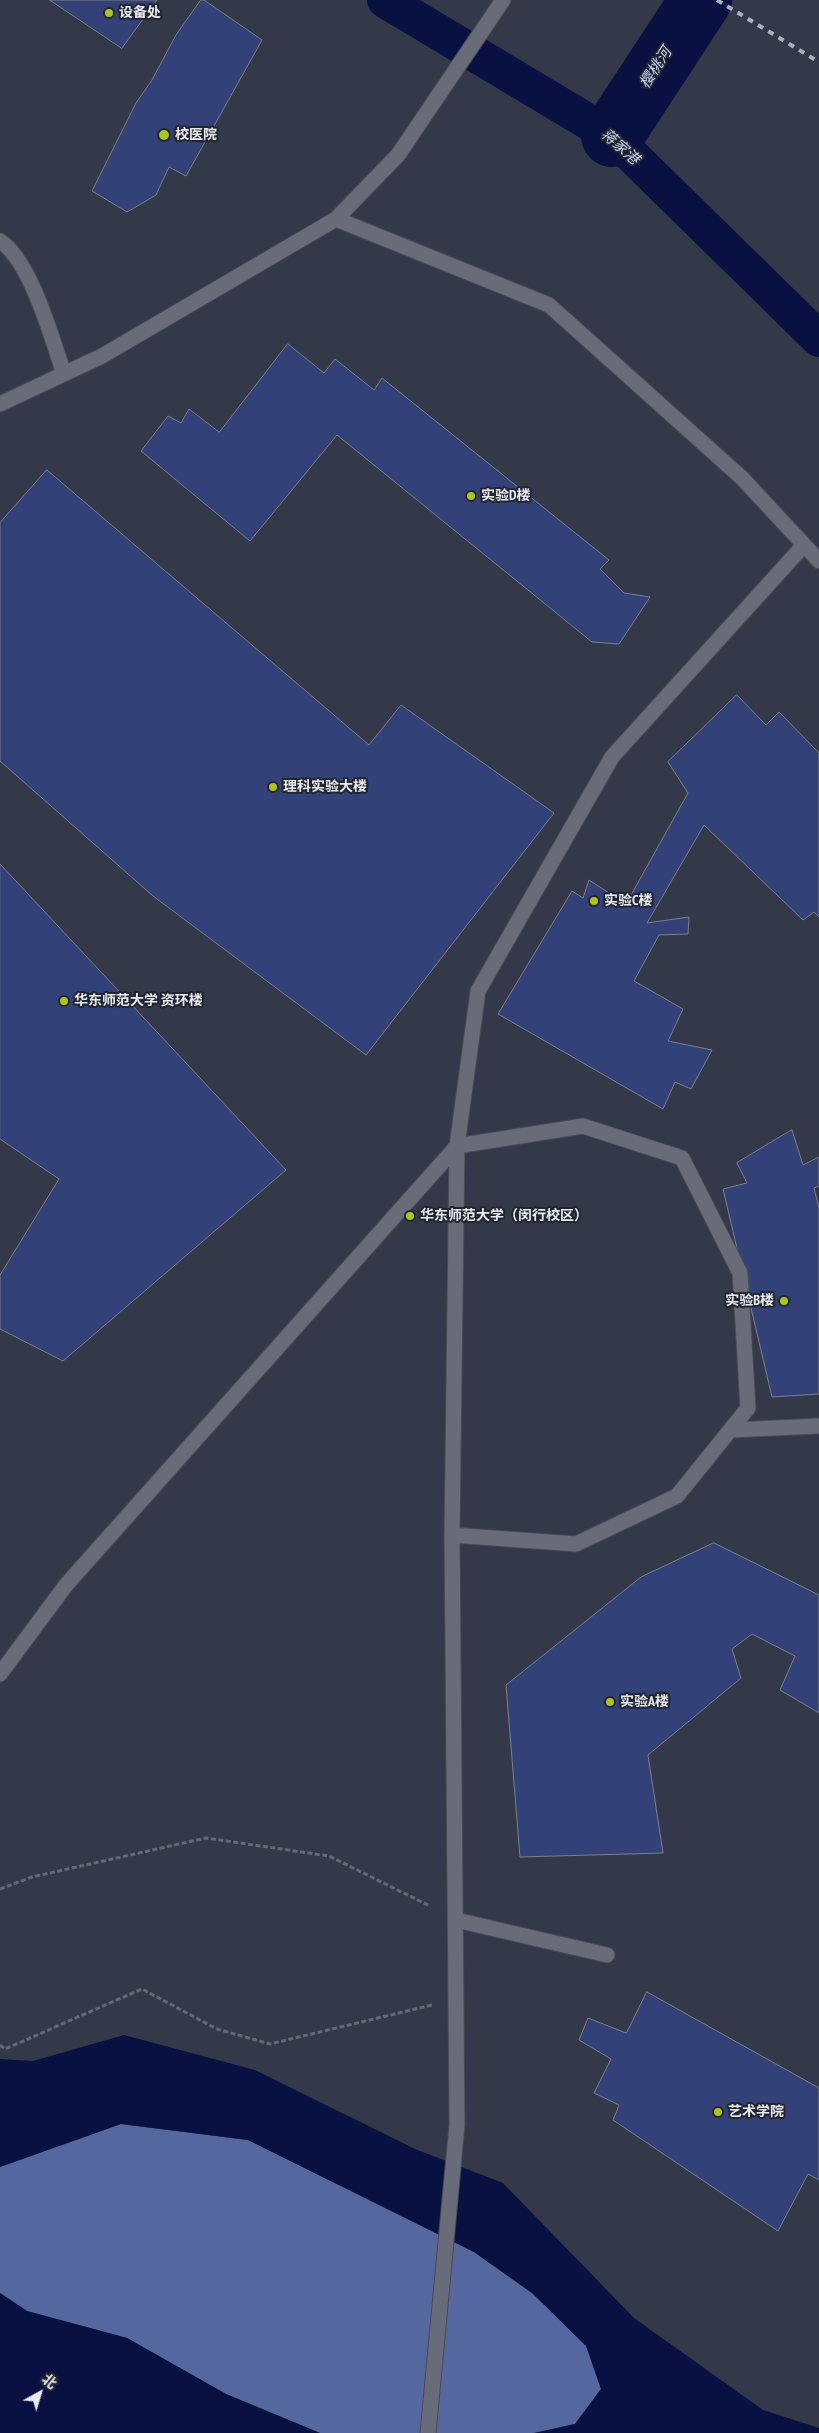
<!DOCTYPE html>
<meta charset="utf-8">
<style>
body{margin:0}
#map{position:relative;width:819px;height:2433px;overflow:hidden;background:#2b2f39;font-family:"PT Sans Narrow","Noto Sans SC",sans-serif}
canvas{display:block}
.north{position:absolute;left:15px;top:2368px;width:50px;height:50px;-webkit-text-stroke:4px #21252f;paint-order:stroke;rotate:39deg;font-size:14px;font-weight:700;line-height:20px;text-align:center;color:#e8eaf1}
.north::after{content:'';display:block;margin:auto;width:18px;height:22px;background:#e8eaf1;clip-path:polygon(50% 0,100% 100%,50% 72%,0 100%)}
</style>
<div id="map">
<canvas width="819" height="2433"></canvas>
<div class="north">北</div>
</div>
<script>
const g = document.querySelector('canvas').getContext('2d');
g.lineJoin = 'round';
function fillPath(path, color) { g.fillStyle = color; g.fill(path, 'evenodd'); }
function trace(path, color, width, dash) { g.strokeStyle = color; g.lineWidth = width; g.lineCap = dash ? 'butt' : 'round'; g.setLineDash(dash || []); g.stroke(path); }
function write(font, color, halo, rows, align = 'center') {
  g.font = font + ' "PT Sans Narrow","Noto Sans SC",sans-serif'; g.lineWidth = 4; g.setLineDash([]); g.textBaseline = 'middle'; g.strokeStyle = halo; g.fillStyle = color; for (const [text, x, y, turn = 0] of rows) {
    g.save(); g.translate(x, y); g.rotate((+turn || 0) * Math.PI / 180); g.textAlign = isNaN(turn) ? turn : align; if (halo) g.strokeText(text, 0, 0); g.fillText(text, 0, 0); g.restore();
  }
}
fillPath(new Path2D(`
 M 0,0 L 819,0 L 819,2433 L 0,2433 Z`), '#333949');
fillPath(new Path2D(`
 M 121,2124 L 248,2140 L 474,2252 L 532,2293 L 587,2346 L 601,2389 L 575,2424 L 534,2433 L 320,2433 L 226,2394 L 127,2338 L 27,2311 L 0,2293 L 0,2167 Z`), '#55679f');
fillPath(new Path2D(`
 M 124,2035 L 255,2070 L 415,2149 L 503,2183 L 634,2318 L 763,2410 L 819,2428 L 819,2433 L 534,2433 L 575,2424 L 601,2389 L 586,2346 L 532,2293 L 474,2252 L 248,2140 L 121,2124 L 0,2167 L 0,2059 L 33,2061 Z
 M 0,2293 L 27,2311 L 127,2338 L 226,2394 L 320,2433 L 0,2433 Z`), '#091142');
trace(new Path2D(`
 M 385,0 L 612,136 L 819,339`), '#091142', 36);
trace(new Path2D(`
 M 612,136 L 701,0`), '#091142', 62);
const building = new Path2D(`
 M 50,0 L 157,0 L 122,48 Z
 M 201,0 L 204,0 L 262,40 L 186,176 L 169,167 L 156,195 L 127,212 L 92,191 L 136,103 L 152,80 L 176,35 Z
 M 288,344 L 324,373 L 335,359 L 374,390 L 382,378 L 609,560 L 600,569 L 624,593 L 650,597 L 619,644 L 592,642 L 337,435 L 250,541 L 141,451 L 168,416 L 181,423 L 189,409 L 219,432 Z
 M 47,470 L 369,745 L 401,705 L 554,813 L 366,1055 L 153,896 L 0,761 L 0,523 Z
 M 737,695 L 766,725 L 779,712 L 819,753 L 819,917 L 814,912 L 803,920 L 704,825 L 647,923 L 689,917 L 688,934 L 659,935 L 634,981 L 683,1009 L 668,1041 L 712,1050 L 691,1089 L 675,1082 L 663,1109 L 498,1014 L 572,891 L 583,898 L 589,880 L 626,904 L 688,793 L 668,762 Z
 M 0,864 L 286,1170 L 63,1361 L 0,1329 L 0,1275 L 59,1179 L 0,1139 Z
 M 792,1130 L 803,1165 L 819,1157 L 819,1186 L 814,1188 L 819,1208 L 819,1394 L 772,1397 L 723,1189 L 747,1183 L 737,1163 Z
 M 714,1543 L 819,1595 L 819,1713 L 780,1690 L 795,1656 L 752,1634 L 732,1649 L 741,1678 L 648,1755 L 663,1853 L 520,1857 L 506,1685 L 641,1577 Z
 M 647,1992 L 819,2088 L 819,2180 L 808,2174 L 778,2231 L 613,2120 L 619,2105 L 594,2093 L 611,2059 L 579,2040 L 588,2018 L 626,2033 Z`);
fillPath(building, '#324177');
trace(building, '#7b808c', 1);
const lane = new Path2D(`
 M 0,241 C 31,261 52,339 64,374
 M 731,1430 L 819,1426
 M 456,1920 L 607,1955`);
const street = new Path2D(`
 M 336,219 L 549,305 L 742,478 L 819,561
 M 0,404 L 102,356 L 336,219 L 398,155 L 503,0
 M 452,1535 L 457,1146 L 478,991 L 612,757 L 804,545
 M 0,1674 L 66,1585 L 457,1146 L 583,1126 L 682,1158 L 740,1273 L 748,1408 L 677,1496 L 576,1544 L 452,1535 L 457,2125 L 428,2433`);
trace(lane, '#474a52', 17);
trace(street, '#474a52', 17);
trace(new Path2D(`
 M 0,1889 L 32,1877 L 206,1838 L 329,1856 L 430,1906
 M 0,2045 L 5,2049 L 142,1989 L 217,2029 L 270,2044 L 432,2005`), '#656972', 3, [5, 2.5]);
trace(lane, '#686c78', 15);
trace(street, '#686c78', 15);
trace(new Path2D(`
 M 717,0 L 819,62`), '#adb0b8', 4, [6, 6]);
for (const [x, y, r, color] of [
 [109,13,5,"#aac717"],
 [164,135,6,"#aac717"],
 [471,496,5,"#aac717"],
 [273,787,5,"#aac717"],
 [594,901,5,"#aac717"],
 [64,1001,5,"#aac717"],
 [410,1216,5,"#aac717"],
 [784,1301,5,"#aac717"],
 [610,1702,5,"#aac717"],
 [718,2112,5,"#aac717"]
]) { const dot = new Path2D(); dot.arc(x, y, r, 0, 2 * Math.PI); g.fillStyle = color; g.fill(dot); trace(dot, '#21252f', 2); }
write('bold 14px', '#e8eaf1', '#21252f', [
 ["设备处",119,13],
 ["校医院",175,135],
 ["实验D楼",481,496],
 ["理科实验大楼",283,787],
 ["实验C楼",604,901],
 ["华东师范大学 资环楼",74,1001],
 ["华东师范大学（闵行校区）",420,1216],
 ["实验B楼",774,1301,"right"],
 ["实验A楼",620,1702],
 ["艺术学院",728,2112]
], 'left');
write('italic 15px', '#c9d5f7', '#21252f', [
 ["樱桃河",656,68,-57],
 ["蒋家港",620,147,41]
]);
</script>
